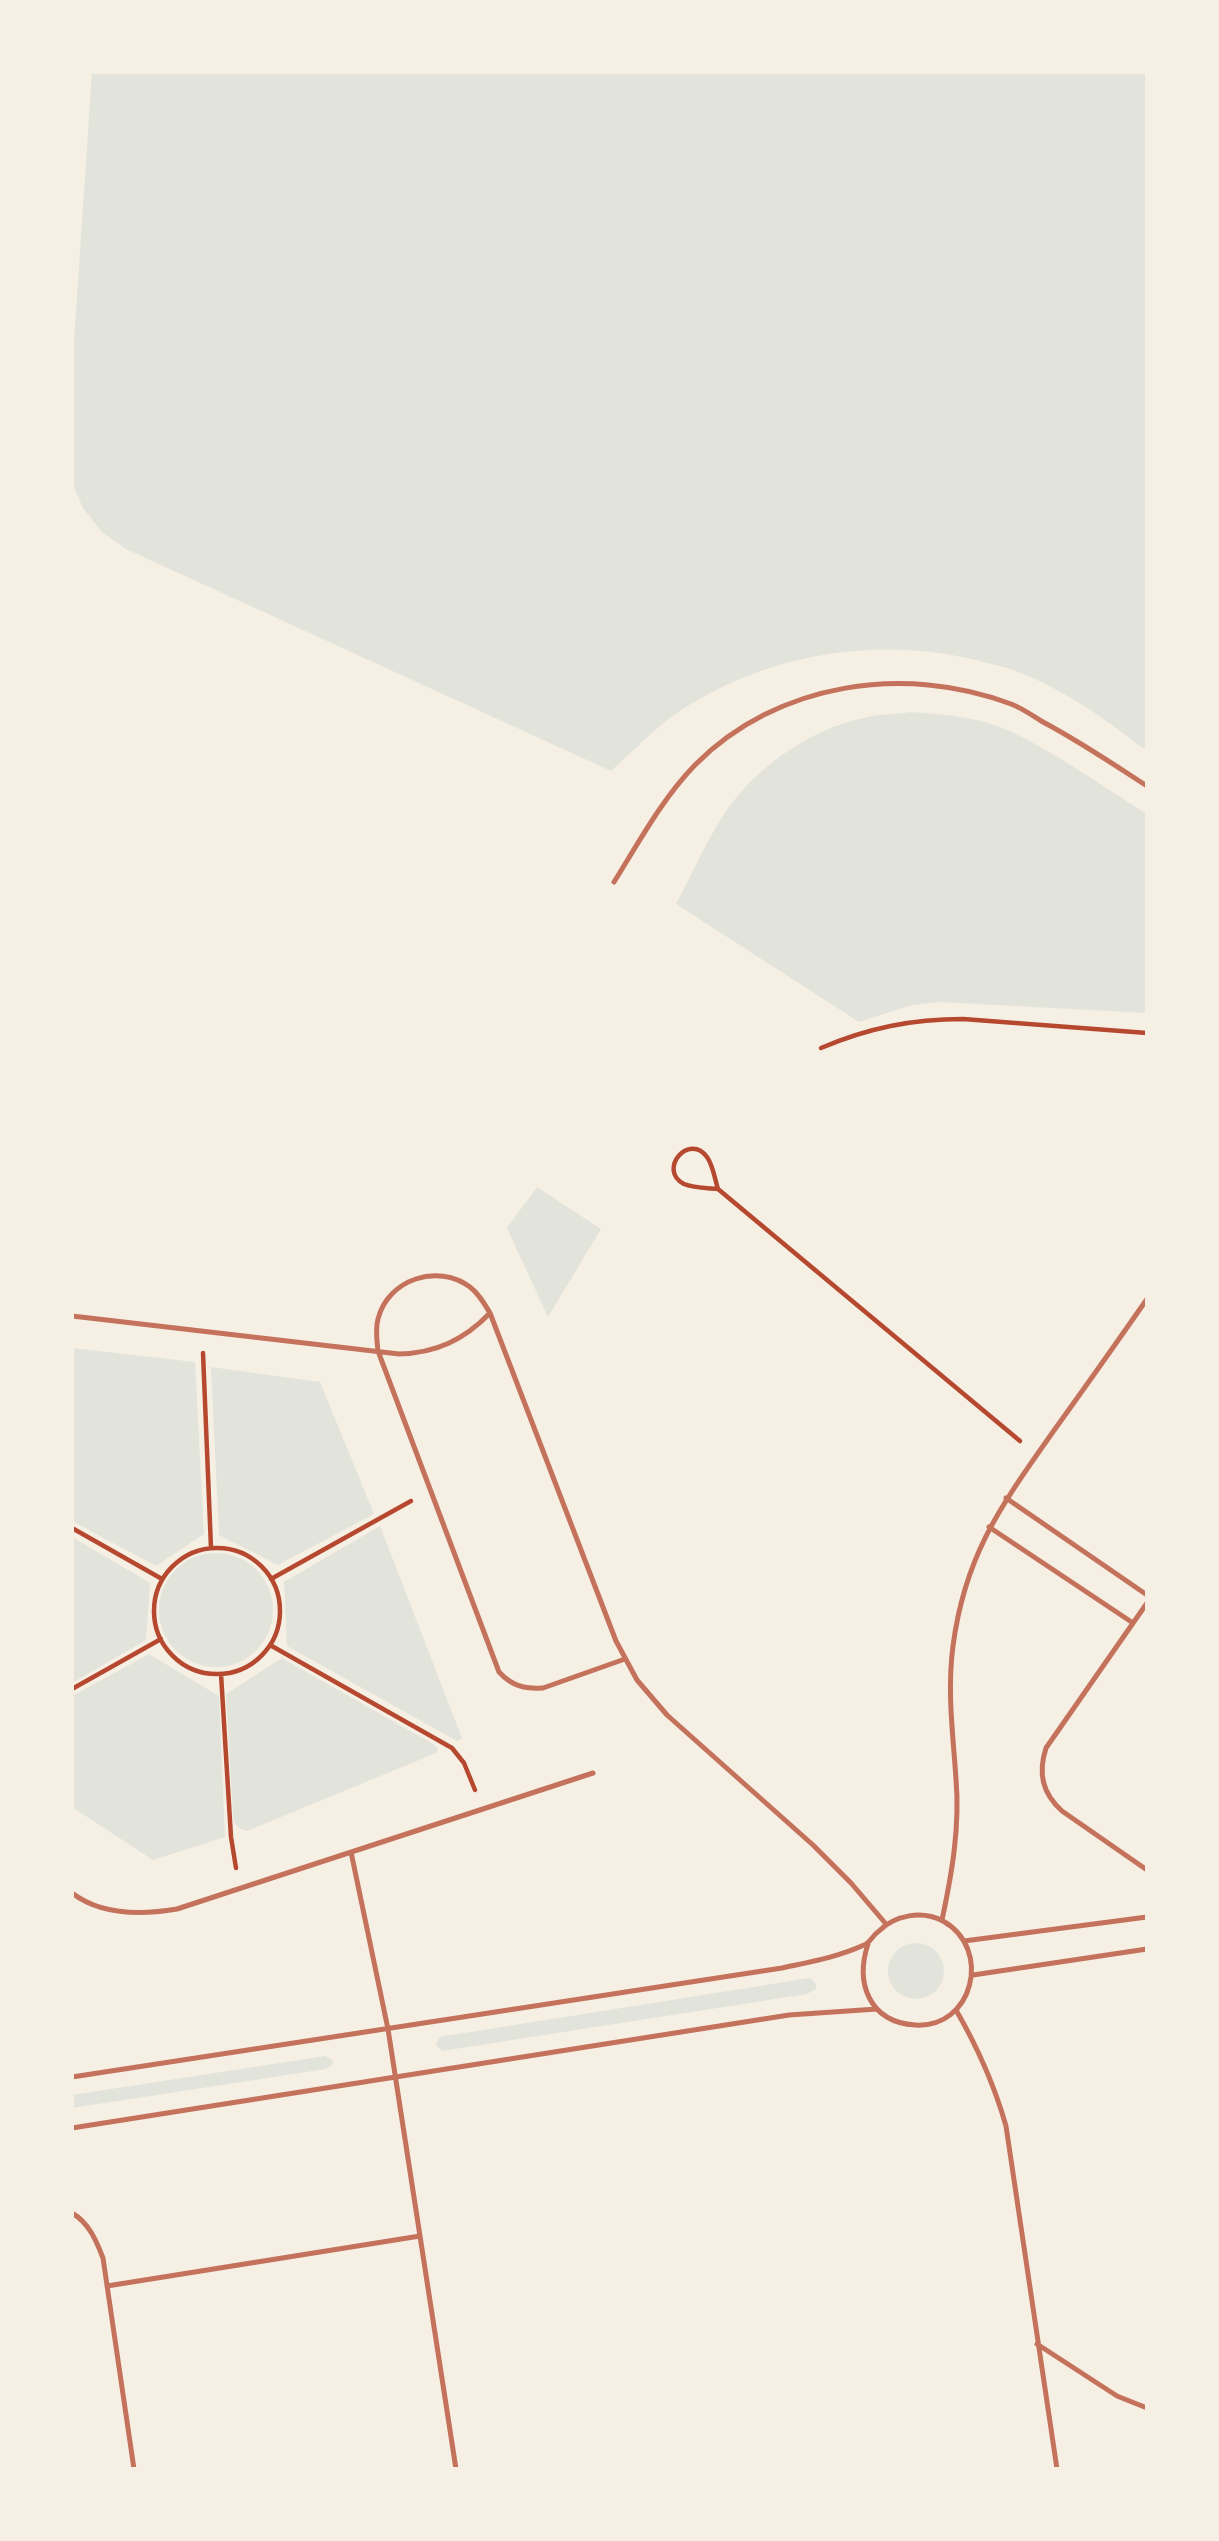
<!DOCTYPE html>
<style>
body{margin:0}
#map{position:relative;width:1219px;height:2541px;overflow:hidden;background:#f6efe4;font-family:Inter,sans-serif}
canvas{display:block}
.frame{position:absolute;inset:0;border:74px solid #f6efe4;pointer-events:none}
</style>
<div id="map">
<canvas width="1219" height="2541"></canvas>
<div class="frame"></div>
</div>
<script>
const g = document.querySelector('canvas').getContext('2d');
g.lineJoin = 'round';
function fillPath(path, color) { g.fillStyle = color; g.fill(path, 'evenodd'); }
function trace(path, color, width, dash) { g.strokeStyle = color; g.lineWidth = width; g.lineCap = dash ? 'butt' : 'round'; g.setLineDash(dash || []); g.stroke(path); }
fillPath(new Path2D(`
 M 92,72 L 1147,72 L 1147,751 C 1106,720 1070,693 1021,673 C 1008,667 993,665 980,661 C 874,634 755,655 666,721 C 647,736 629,755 611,771 L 126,549 L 102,532 L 83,508 L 72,483 L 72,371 Z
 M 910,712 C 940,714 971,716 1000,727 C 1052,749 1100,785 1147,814 L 1147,1013 L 940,1002 L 912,1005 L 859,1022 L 676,904 C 691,876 704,846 721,819 C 752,769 810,728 868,717 C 881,714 896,714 910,712 Z
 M 537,1187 L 601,1229 L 548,1317 L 507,1228 Z
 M 72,1348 L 195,1362 L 204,1534 L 156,1566 L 72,1521 Z
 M 211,1367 L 320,1382 L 374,1514 L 278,1565 L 219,1535 Z
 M 380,1526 L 462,1738 L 457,1741 L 287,1646 L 284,1582 Z
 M 72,1537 L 150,1583 L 146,1640 L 72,1683 Z
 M159 1610a57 57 0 1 1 114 0a57 57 0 1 1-114 0Z
 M 149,1654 L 219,1696 L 225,1837 L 153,1860 L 72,1807 L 72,1696 Z
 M 282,1658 L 433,1744 L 438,1749 L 436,1753 L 247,1831 C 238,1829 234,1825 233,1816 L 226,1694 Z
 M888 1971a28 28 0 1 1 56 0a28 28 0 1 1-56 0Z
 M 810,1978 L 816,1984 L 816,1989 L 807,1994 L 442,2051 L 436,2045 L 439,2037 Z
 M 325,2056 L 333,2061 L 332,2065 L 326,2069 L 72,2108 L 72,2095 Z`), '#e2e4dc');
trace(new Path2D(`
 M 821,1048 C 868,1028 912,1019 963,1019 L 1147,1033
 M 718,1189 C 708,1188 693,1188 684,1184 C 657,1170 689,1132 707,1157 C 713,1165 715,1180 718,1189 L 1020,1441
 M 203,1353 L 211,1548
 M 72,1528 L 162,1579
 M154 1611a63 63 0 1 1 126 0a63 63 0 1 1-126 0Z
 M 271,1579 L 411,1501
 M 270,1645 L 452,1748 L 464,1763 L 475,1790
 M 221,1674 L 231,1837 L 236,1868
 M 72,1689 L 161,1639`), '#b5482f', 4.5);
trace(new Path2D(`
 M 614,882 C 639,842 662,799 695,765 C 777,682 905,664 1011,704 C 1022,708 1033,716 1043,722 C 1079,741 1113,764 1147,786
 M 72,1316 L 399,1354 C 436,1353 464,1340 490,1313
 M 1006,1498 L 1147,1595
 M 989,1527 L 1133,1623
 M 1147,1603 L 1046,1748 C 1038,1773 1042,1793 1062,1811 L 1147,1870
 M 625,1659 L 543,1688 C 524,1689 512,1686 499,1672 L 378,1351 C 377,1341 375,1329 378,1319 C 388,1279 438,1263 470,1287 C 479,1294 484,1303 490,1313 L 616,1641 L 637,1680 L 667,1715 L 813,1845 L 851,1883 L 886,1924
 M 351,1852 L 388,2029 L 456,2469
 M 72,1893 C 102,1916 142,1915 177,1909 L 593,1773
 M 942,1920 C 952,1873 960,1827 956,1779 C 953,1734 947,1691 953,1646 C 965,1553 1003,1503 1055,1429 C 1086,1386 1117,1342 1147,1299
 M 964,1941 L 1147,1917
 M 973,1975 L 1147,1949
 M 956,2010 C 978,2048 994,2084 1006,2126 L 1057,2469
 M 72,2077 L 782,1968 C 809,1962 838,1957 864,1945 C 870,1943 873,1935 879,1931 C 895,1915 922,1910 943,1921 C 993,1949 973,2029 915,2025 C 869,2022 855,1983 868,1944
 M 72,2128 L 789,2015 L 877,2009
 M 72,2213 C 89,2223 96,2240 103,2258 L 134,2469
 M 107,2286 L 420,2236
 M 1037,2344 L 1117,2396 L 1147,2408`), '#c5725c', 5);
</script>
